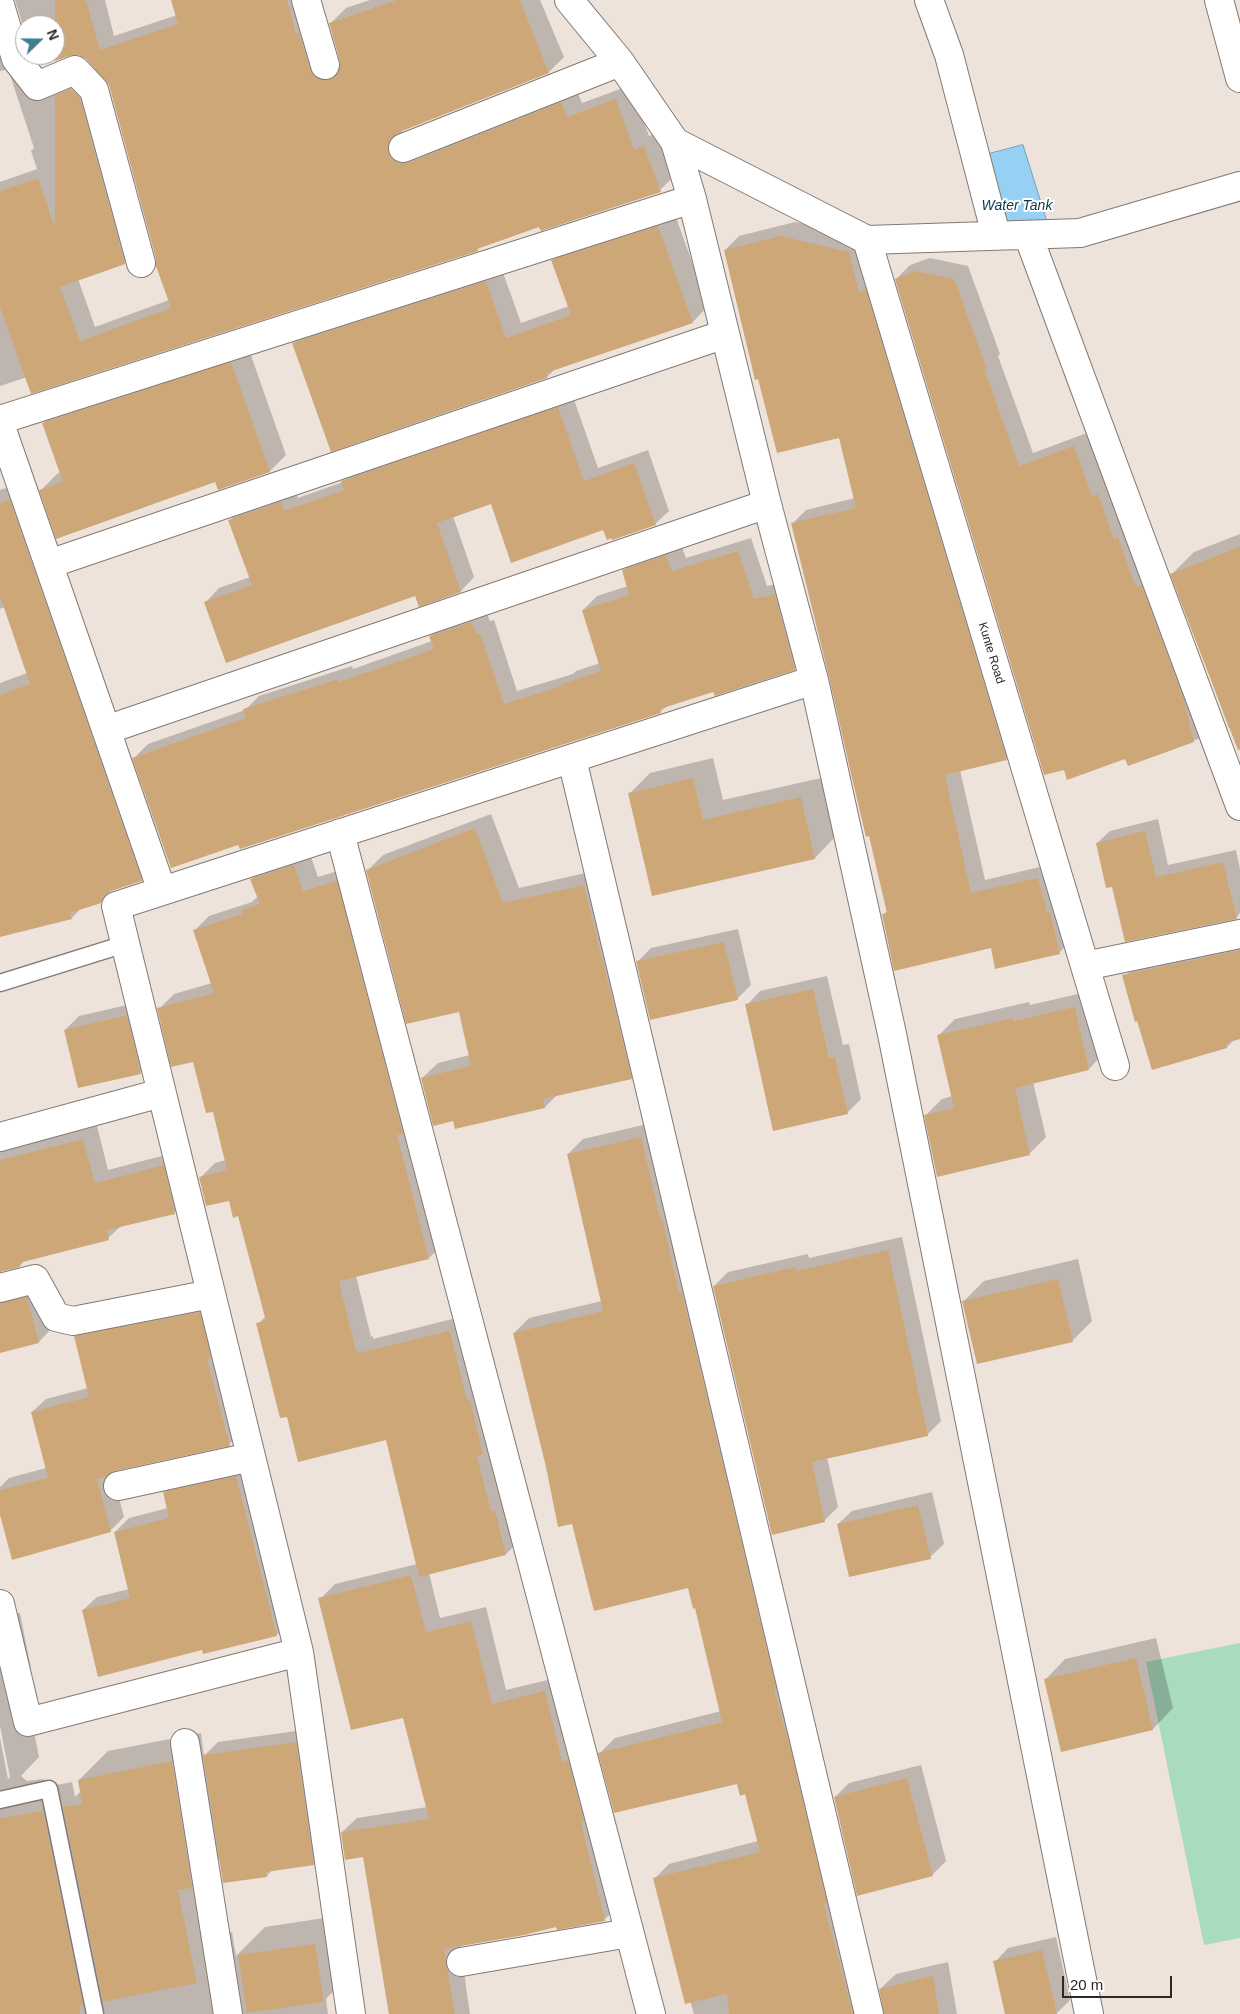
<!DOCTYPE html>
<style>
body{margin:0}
#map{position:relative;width:1240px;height:2014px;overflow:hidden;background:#eee3db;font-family:Helvetica,sans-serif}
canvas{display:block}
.north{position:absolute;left:15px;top:15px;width:50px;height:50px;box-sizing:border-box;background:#fff;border:1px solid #aba9a8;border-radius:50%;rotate:68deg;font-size:14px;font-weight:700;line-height:20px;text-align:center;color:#2c2725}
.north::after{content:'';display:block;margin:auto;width:18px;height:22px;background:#3e7f92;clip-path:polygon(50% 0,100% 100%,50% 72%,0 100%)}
.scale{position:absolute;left:1062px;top:1976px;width:110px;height:22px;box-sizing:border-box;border:2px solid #2c2725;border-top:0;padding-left:6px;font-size:15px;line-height:18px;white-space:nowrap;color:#2c2725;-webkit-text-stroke:4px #fff;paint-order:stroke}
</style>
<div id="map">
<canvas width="1240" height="2014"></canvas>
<div class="north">N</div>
<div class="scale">20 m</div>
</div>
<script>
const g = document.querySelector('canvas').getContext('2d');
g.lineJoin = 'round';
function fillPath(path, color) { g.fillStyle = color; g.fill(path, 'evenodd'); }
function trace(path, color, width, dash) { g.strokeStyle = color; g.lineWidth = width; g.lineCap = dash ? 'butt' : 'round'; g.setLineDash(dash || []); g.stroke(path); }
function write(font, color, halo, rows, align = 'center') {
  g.font = font + ' Helvetica,sans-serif'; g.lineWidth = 4; g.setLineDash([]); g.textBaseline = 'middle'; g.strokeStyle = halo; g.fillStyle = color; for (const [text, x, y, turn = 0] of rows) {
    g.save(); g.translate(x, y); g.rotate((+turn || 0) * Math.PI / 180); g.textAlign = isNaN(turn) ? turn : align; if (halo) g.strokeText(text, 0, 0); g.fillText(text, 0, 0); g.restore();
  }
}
fillPath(new Path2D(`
 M 1240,1643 L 1240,1938 L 1204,1945 L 1146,1662 Z`), '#a9dbbd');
const water = new Path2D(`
 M 1023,145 L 1049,228 L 999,231 L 981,156 Z`);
fillPath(water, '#96d1f4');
trace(water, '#769eb6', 1);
fillPath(new Path2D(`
 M 0,0 L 25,50 L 5,70 L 0,71 Z
 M 15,0 L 105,0 L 114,36 L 177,15 L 173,0 L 305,0 L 337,66 L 341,66 L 330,24 L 346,8 L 370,0 L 540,0 L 564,57 L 549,72 L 402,130 L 403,139 L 576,88 L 582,103 L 631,85 L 649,136 L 659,132 L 675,175 L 660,190 L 540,225 L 480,247 L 477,250 L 27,377 L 0,386 L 0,182 L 37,169 L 31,151 L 34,148 L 10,75 L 24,61 L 40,81 L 87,74 L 139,248 L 124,263 L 78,279 L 95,327 L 169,300 L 110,85 L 87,58 L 79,54 L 69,54 L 42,65 L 34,55 L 55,55 L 55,25 L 25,25 L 25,32 Z
 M 674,212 L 708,306 L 693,322 L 555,369 L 547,377 L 331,450 L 294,343 L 309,328 L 501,267 L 521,323 L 569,306 L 553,261 L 568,245 Z
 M 795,222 L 863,238 L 1020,746 L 1006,759 L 960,770 L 985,880 L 1052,864 L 1073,939 L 1059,953 L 992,947 L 883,915 L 888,910 L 792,524 L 806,510 L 855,498 L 840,436 L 725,250 L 739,236 Z
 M 930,258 L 968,266 L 1000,354 L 998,356 L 1033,453 L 1087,433 L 1212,726 L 1198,739 L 1129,765 L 896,279 L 910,265 Z
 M 248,347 L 286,455 L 270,471 L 219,488 L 216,480 L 41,490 L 57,474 L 61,472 L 44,423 L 60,407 Z
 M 572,394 L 598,468 L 648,450 L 669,511 L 655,524 L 604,529 L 492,503 L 453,516 L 474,577 L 461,591 L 416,595 L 206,602 L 219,588 L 250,577 L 230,520 L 244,506 L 295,489 L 298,498 L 343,482 L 356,468 Z
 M 30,480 L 162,860 L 141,880 L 112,889 L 100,902 L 81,908 L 72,918 L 0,935 L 0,683 L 27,673 L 5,607 L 0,609 L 0,490 Z
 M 1240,534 L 1240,751 L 1231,728 L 1229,728 L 1172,574 L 1194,552 Z
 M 751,538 L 767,586 L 789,581 L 808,655 L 794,669 L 714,690 L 667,706 L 660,712 L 239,843 L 134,758 L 148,744 L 245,710 L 259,696 L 352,666 L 353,669 L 432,641 L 431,636 L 444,623 L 485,609 L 490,621 L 494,620 L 517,691 L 573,674 L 576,671 L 600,663 L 583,610 L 597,596 L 628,586 L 623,571 L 637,557 L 680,542 L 686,558 Z
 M 713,758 L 723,800 L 821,778 L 835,837 L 815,858 L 653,894 L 630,793 L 650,773 Z
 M 491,814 L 519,888 L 599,870 L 647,1062 L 631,1078 L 557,1095 L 545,1107 L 454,1120 L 422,1078 L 438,1063 L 470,1055 L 460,1010 L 367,871 L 383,855 Z
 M 1158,819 L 1168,865 L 1236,850 L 1240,869 L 1240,913 L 1236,918 L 1113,885 L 1097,843 L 1110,831 Z
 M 309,851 L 318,877 L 351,867 L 444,1243 L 429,1258 L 356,1276 L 371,1337 L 373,1336 L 373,1339 L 464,1316 L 521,1539 L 506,1554 L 429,1573 L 440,1618 L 486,1607 L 506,1690 L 560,1677 L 619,1905 L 604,1920 L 557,1926 L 460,1945 L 470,2014 L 389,2014 L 364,1856 L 342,1832 L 357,1818 L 427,1807 L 404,1716 L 320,1599 L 335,1584 L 417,1564 L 387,1439 L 288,1415 L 258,1324 L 266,1316 L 239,1215 L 230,1199 L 200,1178 L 215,1163 L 226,1160 L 214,1110 L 194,1060 L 159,1009 L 174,994 L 212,983 L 194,931 L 209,916 L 252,902 L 258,896 L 252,879 L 267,864 Z
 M 738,929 L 751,985 L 737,999 L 637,962 L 651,948 Z
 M 1240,940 L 1240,1037 L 1235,1039 L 1227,1047 L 1152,1069 L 1126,975 L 1140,961 Z
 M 827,976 L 843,1045 L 849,1044 L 861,1099 L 847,1113 L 747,1005 L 760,991 Z
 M 1091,991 L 1105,1052 L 1089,1069 L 1033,1082 L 1046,1137 L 1029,1154 L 926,1115 L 942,1099 L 952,1096 L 938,1036 L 955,1019 L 1029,1002 L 1030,1005 Z
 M 140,1002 L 154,1059 L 140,1072 L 65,1030 L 79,1016 Z
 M 656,1122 L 879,2014 L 694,2014 L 654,1879 L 669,1864 L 758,1841 L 746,1793 L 738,1782 L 600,1753 L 615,1738 L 721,1711 L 696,1606 L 689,1587 L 573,1522 L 547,1467 L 514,1333 L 529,1318 L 602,1301 L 568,1154 L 583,1139 Z
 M 97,1126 L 108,1170 L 177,1152 L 189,1199 L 175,1212 L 121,1226 L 108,1238 L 25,1260 L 20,1266 L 0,1271 L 0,1150 Z
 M 902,1237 L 941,1421 L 927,1435 L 827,1457 L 838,1507 L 824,1521 L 714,1286 L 728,1272 L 808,1254 L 809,1258 Z
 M 1078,1259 L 1092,1321 L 1072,1341 L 964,1301 L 984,1281 Z
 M 0,1281 L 41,1284 L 52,1328 L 39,1342 L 0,1352 Z
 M 213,1299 L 243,1431 L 229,1444 L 112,1471 L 124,1517 L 110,1531 L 0,1510 L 0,1487 L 9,1478 L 46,1468 L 32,1412 L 46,1399 L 88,1388 L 75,1337 L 89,1323 Z
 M 250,1463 L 290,1621 L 277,1635 L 204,1653 L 203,1649 L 83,1610 L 97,1597 L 129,1589 L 115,1532 L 129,1518 L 168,1508 L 164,1493 L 178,1479 Z
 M 932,1492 L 944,1544 L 930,1557 L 838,1524 L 852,1511 Z
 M 20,1613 L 31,1668 L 23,1676 L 39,1757 L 21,1776 L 27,1781 L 44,1779 L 46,1787 L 72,1782 L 75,1797 L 81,1791 L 79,1780 L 108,1751 L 201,1733 L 204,1756 L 218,1742 L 310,1729 L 327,1850 L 313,1864 L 273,1869 L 267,1876 L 220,1858 L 208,1870 L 221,1933 L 232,1932 L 236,1956 L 265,1927 L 344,1915 L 352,1972 L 326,1999 L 328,2014 L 0,2014 L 0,1738 L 8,1779 L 10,1777 L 0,1726 L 0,1617 Z
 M 1156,1638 L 1173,1708 L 1153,1729 L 1062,1750 L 1045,1680 L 1065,1659 Z
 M 921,1765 L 946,1861 L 932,1875 L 835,1797 L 849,1783 Z
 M 1056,1937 L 1070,2000 L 1056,2014 L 1006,2014 L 995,1962 L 1008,1948 Z
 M 948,1962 L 957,2014 L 885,2014 L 880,1989 L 896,1974 Z`), '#0003');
fillPath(new Path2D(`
 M 55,0 L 86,0 L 100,50 L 178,24 L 171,0 L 287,0 L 296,34 L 299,33 L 310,69 L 315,77 L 322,80 L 329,80 L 336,76 L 340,68 L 340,61 L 329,23 L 397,0 L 520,0 L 549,73 L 397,133 L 391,138 L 388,145 L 389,154 L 394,160 L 400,163 L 408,163 L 561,102 L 567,117 L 616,99 L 634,150 L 644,146 L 661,192 L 541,231 L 539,227 L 477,249 L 478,251 L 31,394 L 0,307 L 0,191 L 38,178 L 55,228 L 55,95 L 71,89 L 80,98 L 125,264 L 60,287 L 80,341 L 171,308 L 156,266 L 156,259 L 109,85 L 86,59 L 79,55 L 69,56 L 55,61 Z
 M 658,226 L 693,323 L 546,373 L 547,378 L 331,452 L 292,343 L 486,281 L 506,338 L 571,315 L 551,260 Z
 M 781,236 L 849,252 L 859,292 L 866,290 L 1007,760 L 945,775 L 971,893 L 1038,878 L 1047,913 L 1050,912 L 1060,954 L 995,969 L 991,948 L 894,971 L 882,914 L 887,913 L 869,836 L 866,837 L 852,778 L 829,677 L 791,523 L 856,508 L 839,438 L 777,453 L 758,379 L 755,380 L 724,250 Z
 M 915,271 L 954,279 L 987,369 L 984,369 L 1019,466 L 1074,446 L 1092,496 L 1098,494 L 1114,539 L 1118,537 L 1136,587 L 1141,585 L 1184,700 L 1194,742 L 1128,766 L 1125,759 L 1067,780 L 1064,770 L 1044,775 L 895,279 Z
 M 231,362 L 270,472 L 218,490 L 215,482 L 56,539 L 39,490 L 63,482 L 42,423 Z
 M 558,407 L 584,481 L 634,463 L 656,525 L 612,540 L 611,538 L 607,540 L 603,530 L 511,563 L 491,504 L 437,523 L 461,592 L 419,607 L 415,596 L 226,663 L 204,602 L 252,585 L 228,520 L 281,502 L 284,511 L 344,490 L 341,481 Z
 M 10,500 L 142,881 L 111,891 L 104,896 L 101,903 L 70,913 L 72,919 L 0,937 L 0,695 L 30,684 L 0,596 L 0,503 Z
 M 1240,547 L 1240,749 L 1238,750 L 1170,574 Z
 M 738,551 L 754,599 L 775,594 L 795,670 L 715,696 L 713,692 L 660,709 L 661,713 L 240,849 L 238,845 L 171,868 L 132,758 L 246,718 L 243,709 L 338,679 L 339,682 L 434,649 L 429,636 L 472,622 L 476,634 L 480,633 L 504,704 L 562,686 L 561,684 L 601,671 L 582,610 L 629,595 L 622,570 L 666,555 L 672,571 Z
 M 693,778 L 703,820 L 801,797 L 815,859 L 652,896 L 628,793 Z
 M 475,828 L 503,903 L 584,885 L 632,1079 L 543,1099 L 545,1108 L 455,1129 L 453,1121 L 433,1126 L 421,1078 L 471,1066 L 459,1012 L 406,1024 L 366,870 Z
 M 1145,831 L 1156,877 L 1223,862 L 1237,919 L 1125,942 L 1112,887 L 1106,888 L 1096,843 Z
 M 294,865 L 303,891 L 337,881 L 403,1134 L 397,1135 L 429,1259 L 339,1281 L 356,1351 L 358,1350 L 358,1353 L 450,1331 L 467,1400 L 470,1399 L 483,1455 L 477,1456 L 491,1511 L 495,1510 L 506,1555 L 419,1577 L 386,1440 L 298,1462 L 287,1417 L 280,1418 L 256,1323 L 266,1321 L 238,1216 L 233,1218 L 229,1201 L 206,1206 L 199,1177 L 227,1170 L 213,1112 L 206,1113 L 193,1062 L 171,1067 L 157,1008 L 214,993 L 193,930 L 243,914 L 242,910 L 260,904 L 250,879 Z
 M 724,942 L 738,1000 L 650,1020 L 636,961 Z
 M 1240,950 L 1240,1039 L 1226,1043 L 1227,1048 L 1152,1070 L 1137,1021 L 1135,1022 L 1122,975 Z
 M 813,989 L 829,1058 L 835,1057 L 848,1114 L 773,1131 L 745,1004 Z
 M 1075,1007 L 1089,1070 L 1015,1088 L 1030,1155 L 937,1177 L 924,1115 L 954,1108 L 937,1035 L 1013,1018 L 1013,1021 Z
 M 127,1015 L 141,1074 L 78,1088 L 64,1030 Z
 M 641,1137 L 660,1218 L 662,1217 L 679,1293 L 682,1293 L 776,1688 L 774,1689 L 791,1751 L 827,1903 L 824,1904 L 853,2014 L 729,2014 L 727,1994 L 685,2004 L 653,1878 L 760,1852 L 745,1794 L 740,1796 L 737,1784 L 614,1813 L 598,1753 L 722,1722 L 695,1608 L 693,1609 L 688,1588 L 594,1611 L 572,1524 L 558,1527 L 546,1467 L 513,1333 L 603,1311 L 567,1154 Z
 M 83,1139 L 95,1183 L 164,1165 L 175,1214 L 107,1230 L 109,1240 L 19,1263 L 20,1267 L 0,1272 L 0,1160 Z
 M 888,1250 L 928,1436 L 812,1462 L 825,1522 L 772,1535 L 713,1286 L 795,1267 L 796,1271 Z
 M 1058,1279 L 1073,1342 L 977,1364 L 962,1301 Z
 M 27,1297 L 39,1343 L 0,1353 L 0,1303 Z
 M 200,1312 L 211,1358 L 207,1359 L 230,1446 L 115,1471 L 106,1477 L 97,1479 L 111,1532 L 12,1560 L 0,1515 L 0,1490 L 48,1478 L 31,1412 L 89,1397 L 74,1336 Z
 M 236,1476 L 277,1636 L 203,1654 L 202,1650 L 98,1677 L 82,1610 L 130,1598 L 114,1532 L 169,1518 L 163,1492 Z
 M 918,1505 L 931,1559 L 849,1577 L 837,1524 Z
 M 411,1575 L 426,1632 L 471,1621 L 492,1704 L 545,1691 L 562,1762 L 568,1760 L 584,1821 L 581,1822 L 605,1921 L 557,1930 L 556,1927 L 524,1935 L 444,1949 L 455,2014 L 389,2014 L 363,1857 L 345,1860 L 341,1832 L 429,1819 L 403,1718 L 351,1730 L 318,1598 Z
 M 1136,1658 L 1153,1730 L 1061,1752 L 1044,1679 Z
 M 296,1742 L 314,1865 L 266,1872 L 267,1877 L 223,1883 L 203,1755 Z
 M 172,1761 L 192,1888 L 178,1890 L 197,1983 L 103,2002 L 63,1807 L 82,1804 L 78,1780 Z
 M 907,1778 L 933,1876 L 857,1896 L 834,1797 Z
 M 43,1811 L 83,2005 L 79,2006 L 80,2014 L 0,2014 L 0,1818 Z
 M 315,1944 L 324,2002 L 247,2013 L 238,1955 Z
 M 1042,1950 L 1057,2014 L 1005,2014 L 993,1961 Z
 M 933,1976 L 939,2014 L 884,2014 L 879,1989 Z`), '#cda777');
const service = new Path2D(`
 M 0,983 L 125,944
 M 0,1800 L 49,1789 L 95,2014`);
const minor = new Path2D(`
 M 306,0 L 325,65
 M 569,0 L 620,62 L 675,142 L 867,240 L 1080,233 L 1240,186
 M 929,0 L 949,55 L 996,235
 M 1219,0 L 1240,78
 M 0,5 L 16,59 L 37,86 L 75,70 L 94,90 L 141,263
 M 675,142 L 692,199 L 767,504 L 814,680 L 892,1034 L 1089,2014
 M 403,148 L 620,62
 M 1028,235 L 1240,806
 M 867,240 L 1115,1066
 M 0,420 L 692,199
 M 0,424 L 162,891
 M 49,564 L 725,334
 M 106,730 L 767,504
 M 572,759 L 869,2014
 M 340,833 L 651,2014
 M 1085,966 L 1240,934
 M 0,1137 L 161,1093
 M 0,1288 L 35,1279 L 56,1317 L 73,1321 L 211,1294
 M 118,1486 L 251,1457
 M 0,1604 L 28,1722 L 299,1652
 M 185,1743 L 228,2014
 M 461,1962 L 629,1933
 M 351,2014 L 299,1652 L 116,906 L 814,680`);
trace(service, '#837972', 19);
trace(minor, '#837972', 30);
trace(service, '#fff', 16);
trace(minor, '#fff', 28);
write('12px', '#2c2725', '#fff', [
 ["Kunte Road",991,653,73]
]);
write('italic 14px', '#083a51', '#fff', [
 ["Water Tank",1017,206]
]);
</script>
